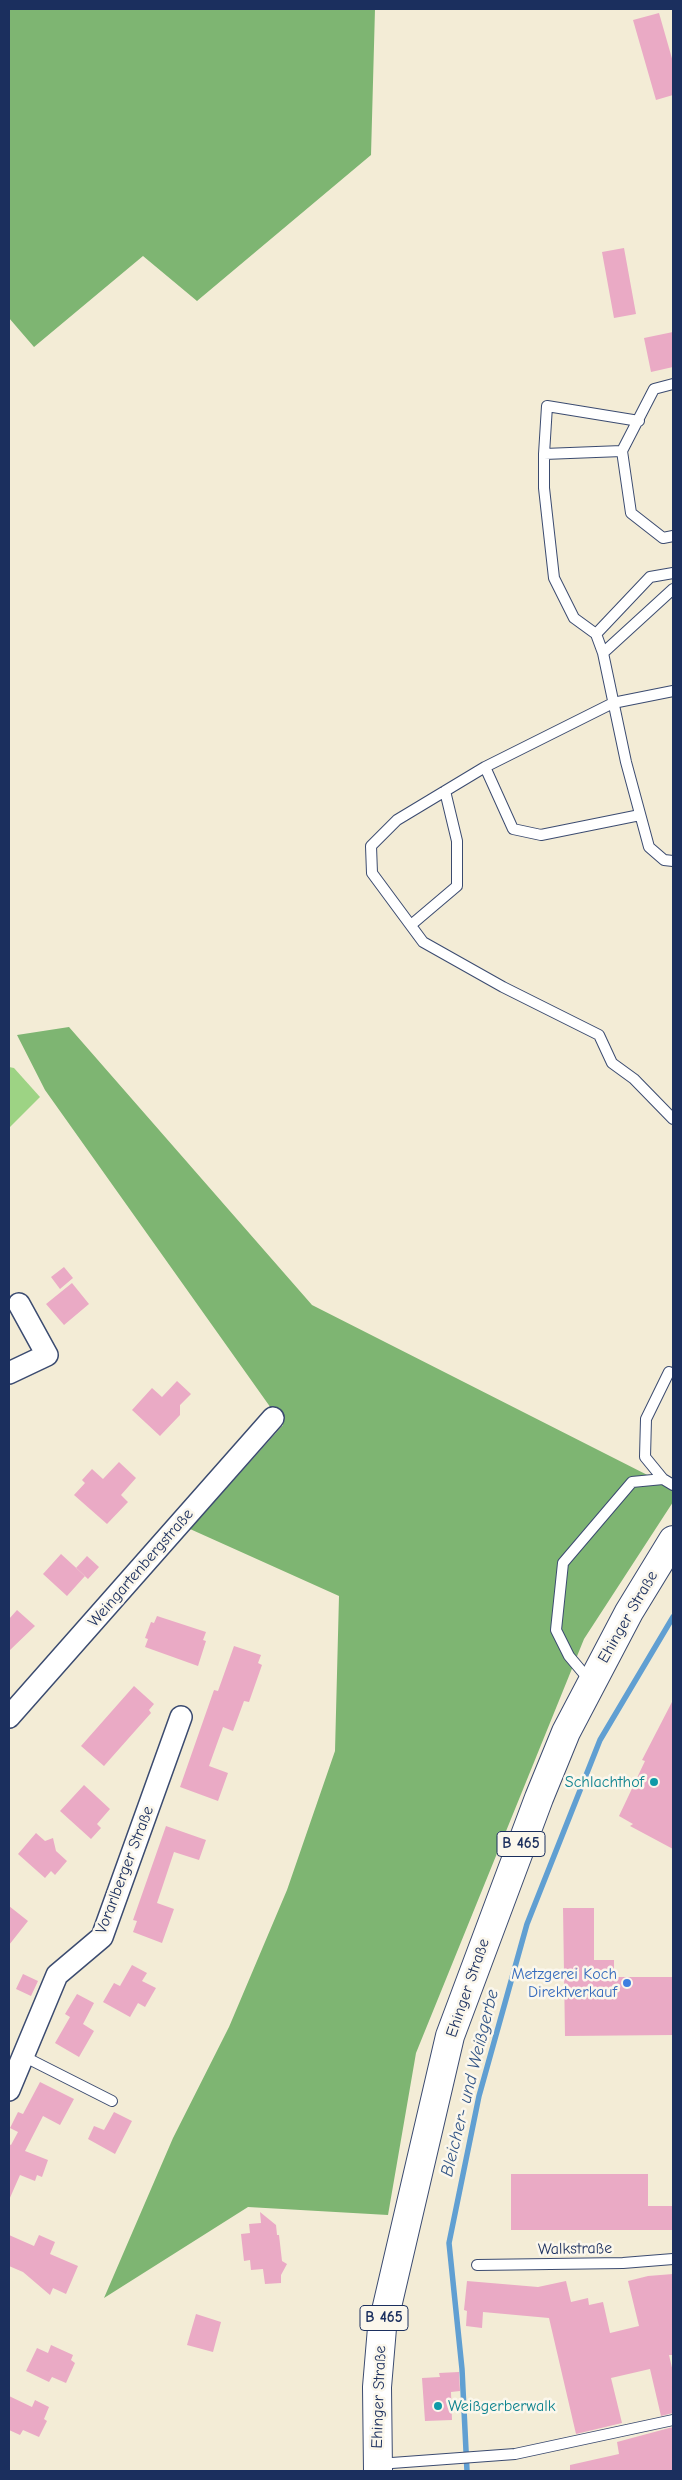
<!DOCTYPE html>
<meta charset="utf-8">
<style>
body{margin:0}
#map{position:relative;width:682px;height:2480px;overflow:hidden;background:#f3ecd6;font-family:"Comic Neue",sans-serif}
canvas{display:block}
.frame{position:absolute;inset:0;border:10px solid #1b2f5e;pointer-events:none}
</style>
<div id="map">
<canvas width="682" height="2480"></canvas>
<div class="frame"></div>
</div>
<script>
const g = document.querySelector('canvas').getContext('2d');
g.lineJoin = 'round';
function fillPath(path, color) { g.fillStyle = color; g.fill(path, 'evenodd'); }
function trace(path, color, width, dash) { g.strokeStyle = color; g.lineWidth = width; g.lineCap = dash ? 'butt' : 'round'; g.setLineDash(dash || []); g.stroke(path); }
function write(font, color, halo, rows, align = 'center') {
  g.font = font + ' "Comic Neue",sans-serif'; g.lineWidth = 5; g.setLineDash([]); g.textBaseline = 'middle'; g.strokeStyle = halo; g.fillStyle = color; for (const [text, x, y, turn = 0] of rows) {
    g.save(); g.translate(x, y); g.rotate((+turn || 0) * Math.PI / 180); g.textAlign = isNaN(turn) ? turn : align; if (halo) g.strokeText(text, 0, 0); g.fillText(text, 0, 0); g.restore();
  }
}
fillPath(new Path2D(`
 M 9,1067 L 14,1068 L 40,1097 L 9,1128 Z`), '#9dd384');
fillPath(new Path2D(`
 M 9,9 L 375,9 L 371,155 L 197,301 L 143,256 L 34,347 L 9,318 Z
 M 69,1027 L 312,1305 L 673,1488 L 673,1502 L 584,1639 L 416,2053 L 388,2215 L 248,2207 L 104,2298 L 173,2138 L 229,2027 L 287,1890 L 335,1751 L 339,1596 L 190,1529 L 283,1425 L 45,1090 L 17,1035 Z`), '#7eb572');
trace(new Path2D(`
 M 467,2471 L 462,2369 L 449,2243 L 479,2096 L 527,1924 L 600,1740 L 673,1617`), '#609fd2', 5.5);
fillPath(new Path2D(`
 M 659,13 L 673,62 L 673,95 L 656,100 L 633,20 Z
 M 624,248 L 636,314 L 614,318 L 602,252 Z
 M 673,332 L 673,367 L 651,372 L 644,338 Z
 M 64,1267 L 73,1278 L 60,1289 L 51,1277 Z
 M 72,1283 L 89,1304 L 64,1325 L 46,1304 Z
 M 177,1381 L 191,1394 L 180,1405 L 180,1415 L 160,1436 L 132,1410 L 152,1388 L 162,1397 Z
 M 119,1462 L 136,1478 L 121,1495 L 128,1502 L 107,1524 L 74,1495 L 85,1483 L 82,1480 L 92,1469 L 103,1479 Z
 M 61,1554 L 85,1576 L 67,1596 L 43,1574 Z
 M 87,1556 L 99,1567 L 88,1579 L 76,1568 Z
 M 17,1610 L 35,1626 L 9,1651 L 9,1619 Z
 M 157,1616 L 206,1632 L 203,1640 L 206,1641 L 198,1666 L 145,1647 L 148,1639 L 145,1638 L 151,1622 L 154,1623 Z
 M 234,1646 L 261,1655 L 258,1663 L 262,1665 L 249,1702 L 244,1701 L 233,1731 L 223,1727 L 209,1766 L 228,1773 L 218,1801 L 180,1787 L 214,1690 L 218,1691 Z
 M 134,1686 L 154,1704 L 149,1710 L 151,1713 L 104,1766 L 81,1746 Z
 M 673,1700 L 673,1849 L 630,1826 L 633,1824 L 619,1816 L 645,1761 L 642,1760 Z
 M 84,1785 L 110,1809 L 97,1824 L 101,1828 L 91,1839 L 60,1811 Z
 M 166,1826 L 206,1840 L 199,1860 L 174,1852 L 157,1903 L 174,1909 L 162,1943 L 133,1932 L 137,1921 L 133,1920 Z
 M 36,1833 L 45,1841 L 53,1838 L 56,1851 L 67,1861 L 55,1875 L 51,1871 L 45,1878 L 18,1854 Z
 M 9,1906 L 28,1921 L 9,1945 Z
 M 563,1908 L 594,1908 L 594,1960 L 614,1960 L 614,1977 L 673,1977 L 673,2035 L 565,2036 Z
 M 132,1965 L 147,1973 L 142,1981 L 156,1988 L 145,2007 L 138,2003 L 130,2017 L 103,2002 L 114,1983 L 120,1986 Z
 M 23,1974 L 38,1981 L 31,1996 L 16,1989 Z
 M 77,1994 L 94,2003 L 83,2024 L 94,2031 L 79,2057 L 55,2043 L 70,2017 L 65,2014 Z
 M 40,2082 L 74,2099 L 60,2125 L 43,2116 L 25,2151 L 48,2160 L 42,2177 L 37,2175 L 35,2181 L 20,2175 L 9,2200 L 9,2144 L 11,2145 L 18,2132 L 10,2128 L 18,2112 L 23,2114 Z
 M 114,2112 L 132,2121 L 115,2154 L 88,2139 L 94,2126 L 104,2130 Z
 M 511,2174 L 648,2174 L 648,2206 L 673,2206 L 673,2230 L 511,2230 Z
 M 260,2212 L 276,2225 L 277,2235 L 279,2235 L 282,2261 L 287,2264 L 281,2275 L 281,2283 L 265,2284 L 263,2269 L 251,2270 L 250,2260 L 244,2261 L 241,2234 L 250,2233 L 249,2224 L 261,2223 Z
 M 9,2235 L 34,2246 L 39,2235 L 55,2242 L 50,2254 L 78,2266 L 66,2294 L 53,2288 L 50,2295 L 23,2272 L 9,2266 Z
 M 673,2274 L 673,2355 L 669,2355 L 673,2372 L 673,2413 L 661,2416 L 650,2369 L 611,2378 L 622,2423 L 576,2434 L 549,2318 L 483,2312 L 482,2328 L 466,2326 L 467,2311 L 464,2310 L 467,2281 L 538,2287 L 566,2281 L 571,2302 L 588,2298 L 589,2305 L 603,2302 L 610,2333 L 639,2326 L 628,2281 L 648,2276 Z
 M 196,2314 L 221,2322 L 213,2352 L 187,2345 Z
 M 51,2345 L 73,2355 L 71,2360 L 75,2363 L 66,2383 L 52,2377 L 49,2382 L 26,2371 L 37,2348 L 48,2353 Z
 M 459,2372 L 460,2391 L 451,2392 L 452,2420 L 425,2421 L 422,2378 L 440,2377 L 439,2373 Z
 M 9,2396 L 32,2407 L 35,2400 L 49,2407 L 44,2419 L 47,2421 L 39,2437 L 23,2430 L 20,2435 L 9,2430 Z
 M 673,2427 L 673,2471 L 570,2471 L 570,2465 L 619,2454 L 617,2442 Z`), '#eaaac5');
const service = new Path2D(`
 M 673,384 L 654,389 L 622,451 L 631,513 L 663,538 L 673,536
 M 544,454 L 547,406 L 639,421
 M 673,589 L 603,653 L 626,762 L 649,847 L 664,860 L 673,861
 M 596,634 L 574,618 L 554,578 L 544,488 L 544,454 L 622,451
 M 603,653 L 596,634 L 650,577 L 673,573
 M 673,691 L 613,703 L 485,767 L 397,820 L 371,846 L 372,873 L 423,942 L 503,987 L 599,1035 L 612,1063 L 634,1079 L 673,1119
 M 485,767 L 513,829 L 541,835 L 640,815
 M 411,925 L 457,886 L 457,841 L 445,791
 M 669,1372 L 646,1419 L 645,1457 L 663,1479 L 673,1485
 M 590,1681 L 569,1656 L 556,1630 L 563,1563 L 632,1482 L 663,1479
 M 23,2056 L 112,2101
 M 477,2265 L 623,2263 L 673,2259
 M 378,2464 L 515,2454 L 673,2420`);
const minor = new Path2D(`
 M 9,1373 L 47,1355 L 19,1304
 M 9,1717 L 273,1418
 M 9,2090 L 57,1975 L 102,1937 L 181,1717`);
const primary = new Path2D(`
 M 378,2471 L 377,2387 L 382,2328 L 450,2036 L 539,1798 L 566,1732 L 629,1612 L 673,1540`);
trace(service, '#3b4b70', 12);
trace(minor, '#3b4b70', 24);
trace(primary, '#3b4b70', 30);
trace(service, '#fff', 10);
trace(minor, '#fff', 21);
trace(primary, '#fff', 28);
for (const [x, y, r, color] of [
 [654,1782,5,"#0f9aa8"],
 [627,1983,5,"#3f7fe0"],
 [438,2406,5,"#0f9aa8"]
]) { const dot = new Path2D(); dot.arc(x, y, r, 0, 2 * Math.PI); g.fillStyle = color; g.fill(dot); trace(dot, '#fbf7ec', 2); }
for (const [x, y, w] of [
 [521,1844,48],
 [384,2318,48]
]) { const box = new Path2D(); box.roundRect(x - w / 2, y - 12.5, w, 25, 4); g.fillStyle = '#fbf7ec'; g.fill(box); trace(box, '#1b2f5e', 1); }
write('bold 15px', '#1b2f5e', null, [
 ["B 465",521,1844],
 ["B 465",384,2318]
]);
write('16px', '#1b2f5e', '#fbf7ec', [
 ["Weingartenbergstraße",141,1568,-49],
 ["Ehinger Straße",628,1617,-60],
 ["Vorarlberger Straße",125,1870,-69],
 ["Ehinger Straße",468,1988,-71],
 ["Walkstraße",575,2249,-1],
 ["Ehinger Straße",379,2397,-88]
]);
write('16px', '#0d838f', '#fbf7ec', [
 ["Schlachthof",644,1782],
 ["Weißgerberwalk",448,2406,"left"]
], 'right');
write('16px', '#366cbe', '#fbf7ec', [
 ["Metzgerei Koch",617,1974],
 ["Direktverkauf",617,1992]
], 'right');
write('italic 18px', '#335687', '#fbf7ec', [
 ["Bleicher- und Weißgerbe",470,2083,-76]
]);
</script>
